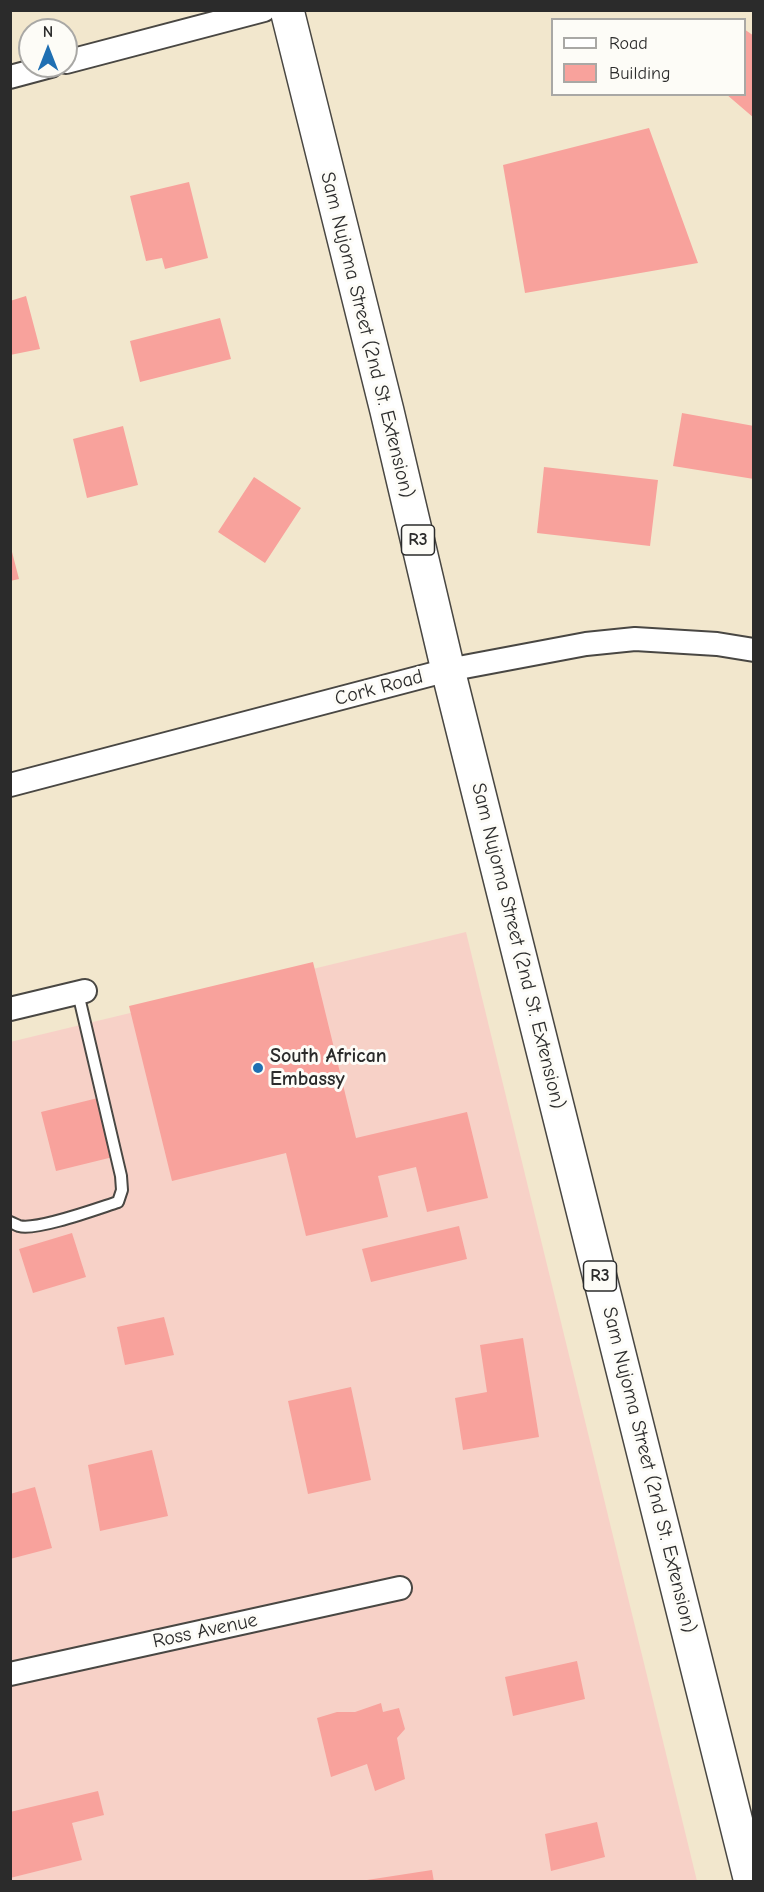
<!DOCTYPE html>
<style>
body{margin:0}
#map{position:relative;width:764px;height:1892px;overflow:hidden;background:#f2e7cd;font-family:"Comic Neue",sans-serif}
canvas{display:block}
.frame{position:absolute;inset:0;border:12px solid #2b2b2b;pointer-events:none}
.legend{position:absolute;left:551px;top:18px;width:195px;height:78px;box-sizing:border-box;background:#fdfcf7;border:2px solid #a9a8a5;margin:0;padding:8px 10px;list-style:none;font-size:18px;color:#2b2b2b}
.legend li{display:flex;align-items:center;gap:12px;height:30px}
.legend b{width:30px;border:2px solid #a9a8a5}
.north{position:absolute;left:18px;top:18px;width:60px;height:60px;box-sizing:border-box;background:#fdfcf7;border:2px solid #a9a8a5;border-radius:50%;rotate:0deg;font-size:16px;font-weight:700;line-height:24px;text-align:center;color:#2b2b2b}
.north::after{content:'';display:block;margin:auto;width:21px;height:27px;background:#1f6fb2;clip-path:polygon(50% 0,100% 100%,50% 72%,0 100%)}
</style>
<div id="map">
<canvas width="764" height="1892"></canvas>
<div class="frame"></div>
<ul class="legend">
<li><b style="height:8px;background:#fff"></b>Road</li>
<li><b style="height:16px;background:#f8a29c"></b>Building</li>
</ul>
<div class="north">N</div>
</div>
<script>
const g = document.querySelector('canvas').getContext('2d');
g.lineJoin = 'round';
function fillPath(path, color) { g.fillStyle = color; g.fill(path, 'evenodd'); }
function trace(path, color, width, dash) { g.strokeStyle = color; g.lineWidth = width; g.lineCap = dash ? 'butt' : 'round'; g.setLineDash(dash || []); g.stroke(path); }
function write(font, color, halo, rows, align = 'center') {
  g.font = font + ' "Comic Neue",sans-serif'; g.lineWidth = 6; g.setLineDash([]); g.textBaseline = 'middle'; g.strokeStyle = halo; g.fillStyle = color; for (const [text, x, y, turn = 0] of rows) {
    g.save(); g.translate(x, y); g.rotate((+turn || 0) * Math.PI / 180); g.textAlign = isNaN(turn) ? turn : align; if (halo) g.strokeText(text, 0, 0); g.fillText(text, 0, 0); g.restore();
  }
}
fillPath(new Path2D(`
 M 466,932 L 697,1881 L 11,1881 L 10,1042 Z`), '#f7d1c7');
fillPath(new Path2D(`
 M 744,29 L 754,36 L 754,118 L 726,94 L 744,94 Z
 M 649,128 L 698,263 L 525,293 L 503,165 Z
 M 189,182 L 208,258 L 165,269 L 162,258 L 146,261 L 130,196 Z
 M 26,296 L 40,349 L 10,355 L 10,301 Z
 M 220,318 L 231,359 L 140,382 L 130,341 Z
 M 682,413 L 754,426 L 754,479 L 673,466 Z
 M 123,426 L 138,485 L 87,498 L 73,439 Z
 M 544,467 L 658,480 L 650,546 L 537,533 Z
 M 254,477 L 301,508 L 265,563 L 218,532 Z
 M 11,548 L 19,579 L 10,581 L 10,549 Z
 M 313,962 L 356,1138 L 467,1112 L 488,1198 L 427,1212 L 416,1167 L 378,1176 L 388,1217 L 306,1236 L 286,1153 L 172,1181 L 129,1006 Z
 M 98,1098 L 113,1157 L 56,1171 L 41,1112 Z
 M 459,1226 L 467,1259 L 371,1282 L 362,1249 Z
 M 72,1233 L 86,1277 L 33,1293 L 19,1249 Z
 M 164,1317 L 174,1355 L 125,1365 L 117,1327 Z
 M 523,1338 L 539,1437 L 463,1450 L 455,1398 L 487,1392 L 480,1345 Z
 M 351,1387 L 371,1480 L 308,1494 L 288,1401 Z
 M 152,1450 L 168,1516 L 100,1531 L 88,1465 Z
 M 35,1487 L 52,1548 L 10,1559 L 10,1494 Z
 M 577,1661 L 585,1699 L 513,1716 L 505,1677 Z
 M 381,1703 L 383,1712 L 399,1708 L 405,1729 L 397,1738 L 405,1779 L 375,1791 L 367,1764 L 331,1777 L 317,1718 L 337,1712 L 355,1712 Z
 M 98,1791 L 104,1815 L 72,1823 L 82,1860 L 10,1878 L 10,1812 Z
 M 597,1822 L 605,1857 L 551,1871 L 545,1834 Z
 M 432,1870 L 434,1882 L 367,1882 L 367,1880 Z`), '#f8a29c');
const lane = new Path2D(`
 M 10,1222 C 13,1223 16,1225 19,1226 C 37,1231 99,1208 118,1202 L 122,1190 L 121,1176 L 78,993`);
const street = new Path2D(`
 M 66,62 L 264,10
 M 10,77 L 51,66
 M 10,785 L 448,670 L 586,644 L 635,639 L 717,644 L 754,650
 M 10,1009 L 85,991
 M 10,1674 L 400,1588`);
const highway = new Path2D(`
 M 287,10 L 387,411 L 448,670 L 751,1882`);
trace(lane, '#494743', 14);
trace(street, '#494743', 26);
trace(highway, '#494743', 36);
trace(lane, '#fff', 10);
trace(street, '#fff', 22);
trace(highway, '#fff', 33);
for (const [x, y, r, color] of [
 [258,1068,6,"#1f6fb2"]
]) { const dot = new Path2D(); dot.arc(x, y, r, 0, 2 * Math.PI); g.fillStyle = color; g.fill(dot); trace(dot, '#fdfcf7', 2); }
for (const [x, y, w] of [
 [418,540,33],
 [600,1276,33]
]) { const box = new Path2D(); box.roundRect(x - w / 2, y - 15, w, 30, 4.5); g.fillStyle = '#fdfcf7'; g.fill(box); trace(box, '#2b2b2b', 1.5); }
write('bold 18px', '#2b2b2b', null, [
 ["R3",418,540],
 ["R3",600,1276]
]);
write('20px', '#2b2b2b', '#fdfcf7', [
 ["Sam Nujoma Street (2nd St. Extension)",367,335,76],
 ["Cork Road",379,688,-15],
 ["Sam Nujoma Street (2nd St. Extension)",518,946,76],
 ["Sam Nujoma Street (2nd St. Extension)",649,1470,76],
 ["Ross Avenue",205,1631,-12]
]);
write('bold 20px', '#2b2b2b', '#fdfcf7', [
 ["South African",270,1056],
 ["Embassy",270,1079]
], 'left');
</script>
